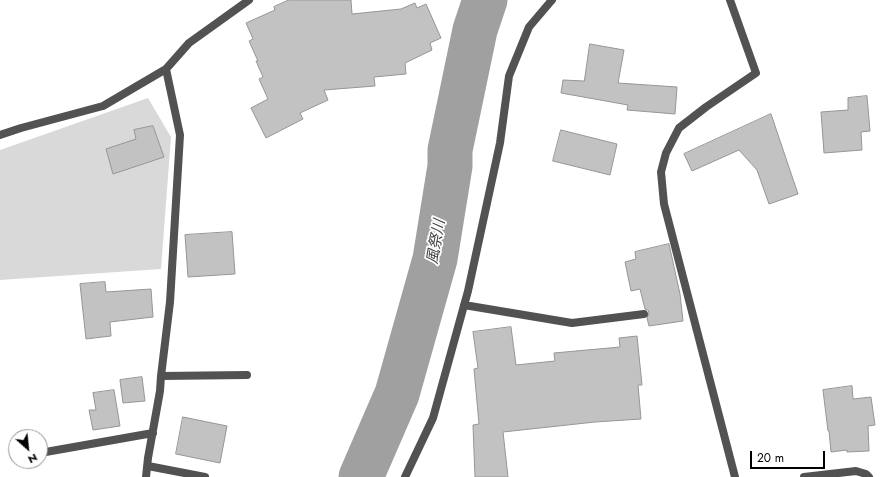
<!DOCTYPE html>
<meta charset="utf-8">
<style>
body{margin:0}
#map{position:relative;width:888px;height:477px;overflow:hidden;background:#fff;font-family:Jost,sans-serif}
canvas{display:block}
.north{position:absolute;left:8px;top:429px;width:40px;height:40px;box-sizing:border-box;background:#fff;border:1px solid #999;border-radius:50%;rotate:153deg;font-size:11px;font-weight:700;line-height:16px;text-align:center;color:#000}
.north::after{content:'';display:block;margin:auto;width:14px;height:18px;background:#000;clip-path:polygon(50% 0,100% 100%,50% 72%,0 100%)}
.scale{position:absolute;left:750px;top:451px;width:75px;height:18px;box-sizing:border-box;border:2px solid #000;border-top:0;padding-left:5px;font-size:12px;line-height:14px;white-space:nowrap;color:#000;-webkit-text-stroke:3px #fff;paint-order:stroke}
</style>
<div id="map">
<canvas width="888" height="477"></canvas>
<div class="north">N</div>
<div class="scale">20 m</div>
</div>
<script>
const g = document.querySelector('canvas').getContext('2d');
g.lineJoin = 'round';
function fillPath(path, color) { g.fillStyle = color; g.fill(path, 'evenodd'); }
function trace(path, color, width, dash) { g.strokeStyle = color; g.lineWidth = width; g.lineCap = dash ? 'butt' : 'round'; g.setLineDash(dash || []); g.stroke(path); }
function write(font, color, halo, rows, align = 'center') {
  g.font = font + ' Jost,"Noto Sans JP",sans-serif'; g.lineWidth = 3.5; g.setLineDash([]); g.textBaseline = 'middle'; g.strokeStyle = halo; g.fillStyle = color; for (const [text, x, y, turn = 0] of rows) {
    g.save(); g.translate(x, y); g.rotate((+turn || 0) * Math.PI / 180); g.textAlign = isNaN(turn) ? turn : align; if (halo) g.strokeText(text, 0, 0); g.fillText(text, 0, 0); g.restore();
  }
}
fillPath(new Path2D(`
 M 148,98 L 171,137 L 161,269 L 0,280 L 0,150 Z`), '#d9d9d9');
trace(new Path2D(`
 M 361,477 L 397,394 L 435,259 L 450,166 L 450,150 L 475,30 L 485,0`), '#a0a0a0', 45);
const building = new Path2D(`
 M 289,0 L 351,0 L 352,14 L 401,9 L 415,3 L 417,8 L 426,4 L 441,38 L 430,43 L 432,50 L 405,63 L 406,74 L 374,77 L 375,86 L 324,90 L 328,100 L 300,113 L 303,119 L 266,138 L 251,108 L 268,99 L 259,79 L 263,77 L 256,61 L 258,61 L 249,41 L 253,39 L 246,23 L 275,10 L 274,7 Z
 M 590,44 L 624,50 L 618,83 L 677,87 L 675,114 L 627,110 L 628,105 L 561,93 L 563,80 L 584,81 Z
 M 867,96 L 870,131 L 861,132 L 862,150 L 824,153 L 821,112 L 848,110 L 848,98 Z
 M 771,114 L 798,194 L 769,204 L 757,170 L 739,150 L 692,171 L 684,154 Z
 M 153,126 L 164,157 L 113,174 L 106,149 L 136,139 L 134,130 Z
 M 561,130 L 617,144 L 610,175 L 553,161 Z
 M 232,232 L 235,274 L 188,277 L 185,235 Z
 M 669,244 L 680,294 L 683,321 L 649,326 L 647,318 L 649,313 L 648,310 L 645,309 L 640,289 L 631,291 L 625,262 L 636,259 L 635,252 Z
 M 105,282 L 106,292 L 151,289 L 153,317 L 110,322 L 111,336 L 86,339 L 80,284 Z
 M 511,327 L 516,365 L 555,361 L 554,353 L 620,347 L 619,338 L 637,336 L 642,385 L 638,385 L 641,419 L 595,422 L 503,432 L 508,477 L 475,477 L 473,425 L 479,424 L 474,369 L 478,368 L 473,332 Z
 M 142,377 L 145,401 L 123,403 L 120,380 Z
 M 852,386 L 853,399 L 871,397 L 875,425 L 868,426 L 869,451 L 847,452 L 847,450 L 831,452 L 829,431 L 828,431 L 823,390 Z
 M 114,390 L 120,426 L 93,430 L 89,410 L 96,410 L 93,393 Z
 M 183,417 L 227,426 L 220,463 L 176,454 Z`);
fillPath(building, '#c2c2c2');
trace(building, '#969696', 1);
trace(new Path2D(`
 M 730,0 L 756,73 L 706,107 L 679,128 L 666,153 L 661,172 L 664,204 L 735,477
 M 0,135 L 21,128 L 103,106 L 166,69 L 189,43 L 249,0
 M 464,305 L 572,323 L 644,314
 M 161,376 L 247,375
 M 40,453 L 153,433
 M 148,466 L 205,477
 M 146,477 L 148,458 L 160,391 L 161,376 L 170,302 L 180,135 L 166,69
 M 405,477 L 433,418 L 468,291 L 500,143 L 509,76 L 529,27 L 552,0
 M 804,477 L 856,471 L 866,474 L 869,477`), '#525252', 8);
write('italic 15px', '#414141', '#fff', [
 ["風祭川",437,242,-80]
]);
</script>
